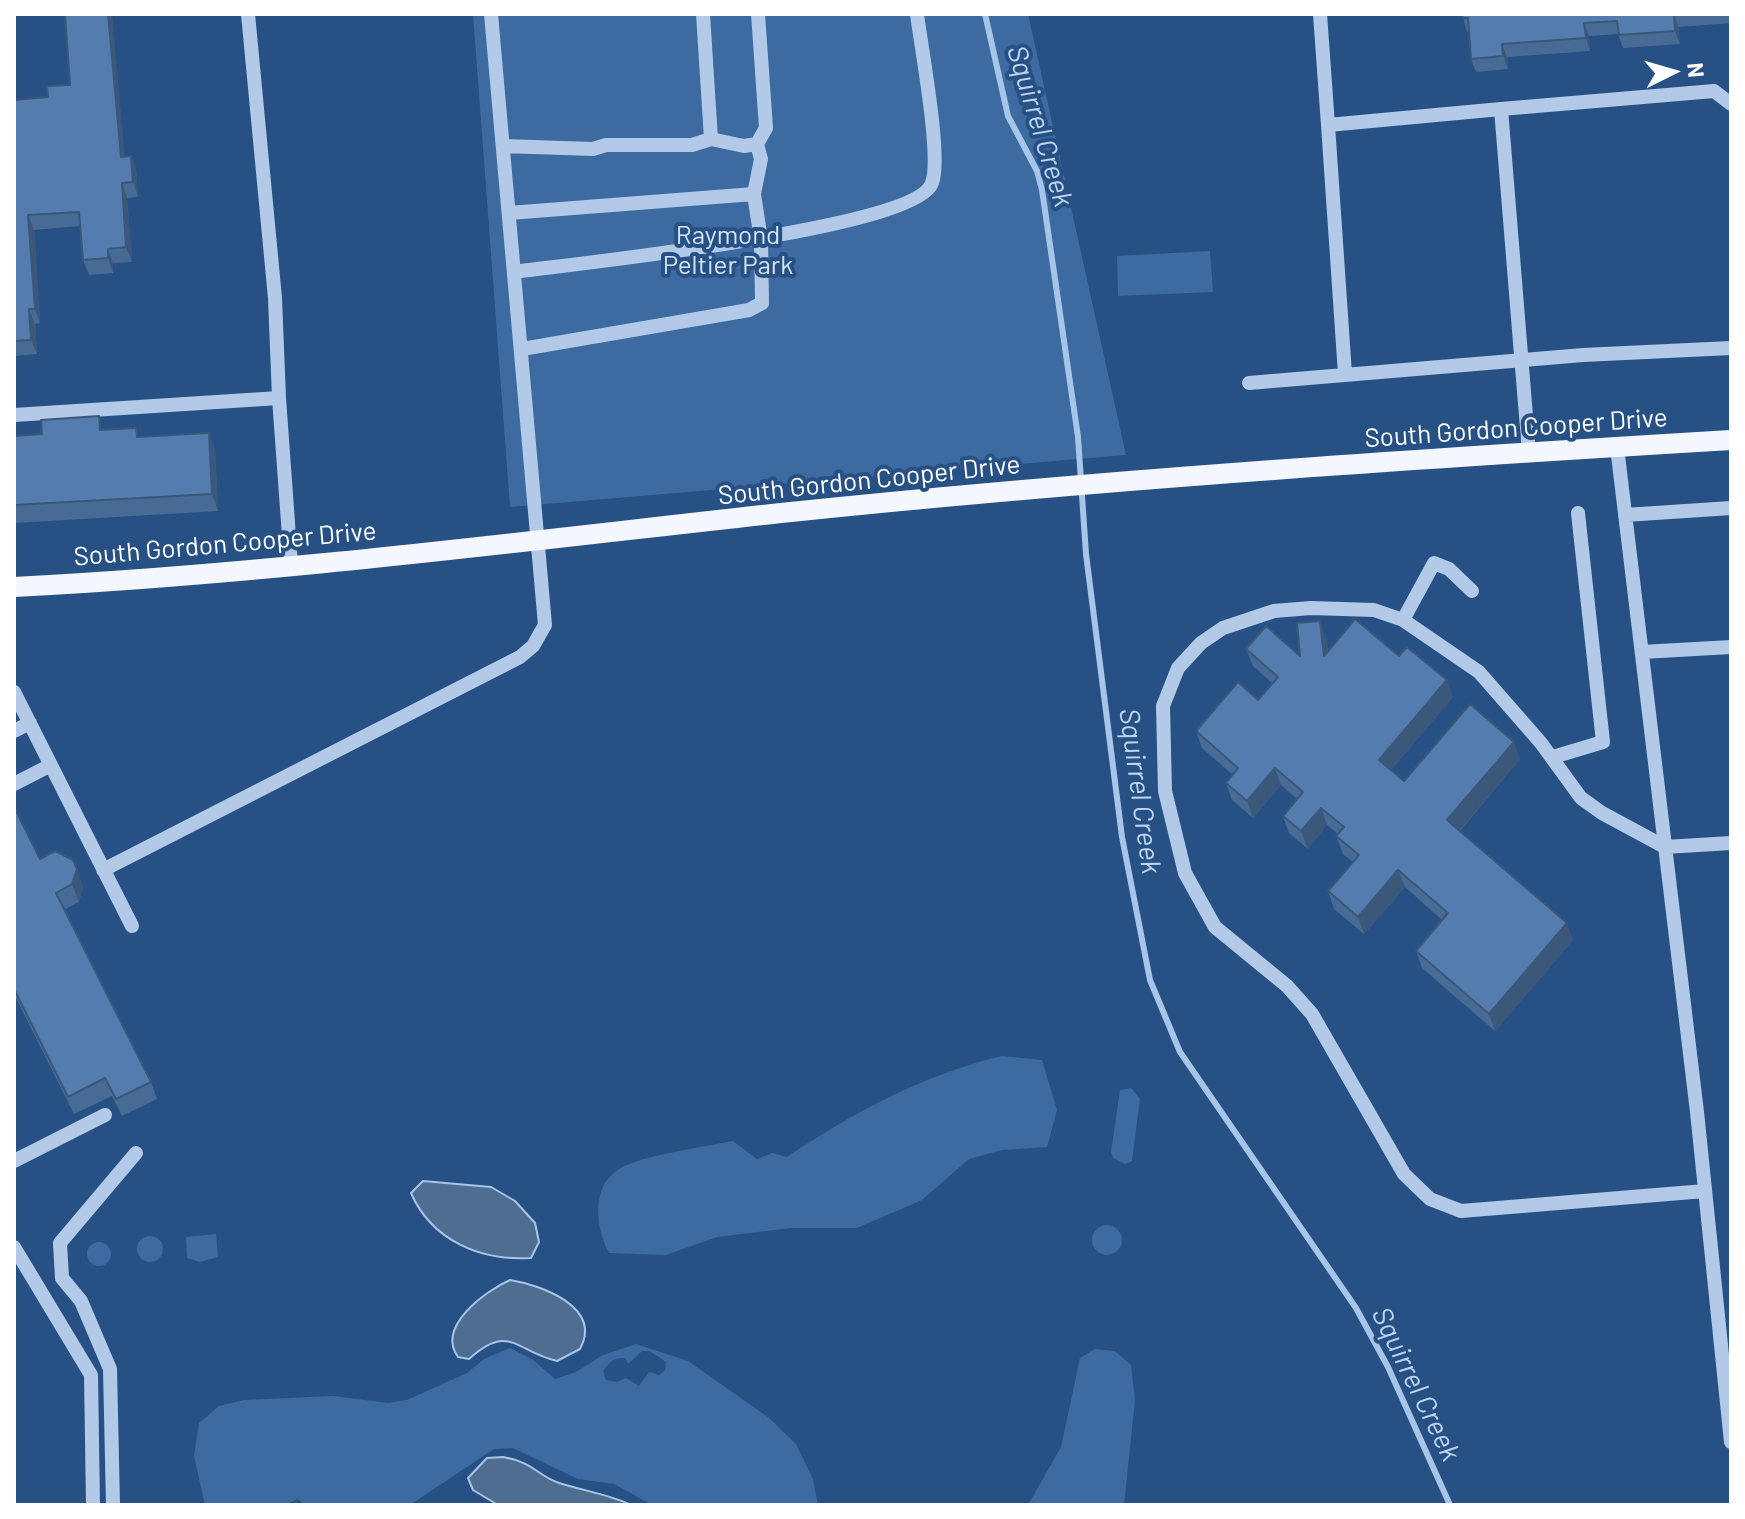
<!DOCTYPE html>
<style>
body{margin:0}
#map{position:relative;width:1745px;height:1519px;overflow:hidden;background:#275185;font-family:Barlow,sans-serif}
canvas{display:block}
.frame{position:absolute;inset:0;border:16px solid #fff;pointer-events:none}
.north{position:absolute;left:1633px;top:32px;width:80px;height:80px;-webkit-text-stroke:6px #275185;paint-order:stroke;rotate:85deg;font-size:22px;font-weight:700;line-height:32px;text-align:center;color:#fff}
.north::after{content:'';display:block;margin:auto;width:28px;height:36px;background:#fff;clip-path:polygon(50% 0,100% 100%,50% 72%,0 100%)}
</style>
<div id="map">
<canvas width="1745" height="1519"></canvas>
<div class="frame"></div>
<div class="north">N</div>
</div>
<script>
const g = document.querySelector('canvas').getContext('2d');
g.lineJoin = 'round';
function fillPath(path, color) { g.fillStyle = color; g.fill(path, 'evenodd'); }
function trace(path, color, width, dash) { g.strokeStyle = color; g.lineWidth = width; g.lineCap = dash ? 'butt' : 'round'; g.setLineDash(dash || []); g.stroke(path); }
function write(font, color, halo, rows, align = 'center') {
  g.font = font + ' Barlow,sans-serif'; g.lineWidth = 8; g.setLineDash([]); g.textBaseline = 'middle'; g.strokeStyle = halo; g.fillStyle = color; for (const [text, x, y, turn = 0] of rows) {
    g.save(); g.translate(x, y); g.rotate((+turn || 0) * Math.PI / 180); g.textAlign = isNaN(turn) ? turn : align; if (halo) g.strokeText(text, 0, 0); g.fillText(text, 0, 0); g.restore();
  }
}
fillPath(new Path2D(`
 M 473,14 L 1028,14 L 1126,455 L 510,507 Z
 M 1210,251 L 1213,292 L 1118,296 L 1117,256 Z
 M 1002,1056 L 1042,1060 L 1057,1110 L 1047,1147 L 1002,1150 L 969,1159 L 922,1200 L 857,1228 L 790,1228 L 717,1237 L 666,1255 L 609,1253 C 596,1228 590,1187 619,1169 C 639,1156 708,1146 733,1141 L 757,1159 L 772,1153 L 787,1157 C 852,1113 925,1074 1002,1056 Z
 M 1131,1088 L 1140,1099 L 1132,1161 L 1125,1164 L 1113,1158 L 1111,1152 L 1120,1090 Z
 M1092 1240a15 15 0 1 1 30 0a15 15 0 1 1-30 0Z
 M 216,1234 L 218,1257 L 200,1262 L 187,1258 L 186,1237 Z
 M137 1249a13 13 0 1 1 26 0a13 13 0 1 1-26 0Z
 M87 1254a12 12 0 1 1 24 0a12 12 0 1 1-24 0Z
 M 636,1344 L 688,1361 L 768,1417 L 796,1444 L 813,1479 L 818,1505 L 652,1505 L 614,1484 L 578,1479 L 513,1448 L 494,1449 L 410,1505 L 304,1505 L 298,1499 L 285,1505 L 205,1505 L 194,1456 L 199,1423 L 219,1406 L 244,1400 L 333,1396 L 388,1403 L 407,1400 L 467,1373 L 484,1359 L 510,1348 L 532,1359 L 555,1379 L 576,1372 L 603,1355 ZM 642,1351 L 650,1351 L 666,1362 L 665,1370 L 659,1375 L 649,1372 L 639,1386 L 626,1378 L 617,1382 L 606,1380 L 603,1371 C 609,1363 613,1357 625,1358 L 628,1364 Z
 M 1095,1349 L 1115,1351 L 1131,1365 L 1135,1400 L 1124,1505 L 1028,1505 L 1061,1447 L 1080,1358 Z`), '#3c6aa1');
const water = new Path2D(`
 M 423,1181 L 491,1187 L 515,1201 L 535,1223 L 539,1242 L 531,1258 C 481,1261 432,1241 411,1193 Z
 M 510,1280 C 541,1285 603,1307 580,1349 L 557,1361 C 516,1352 510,1322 469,1359 L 458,1357 C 436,1327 485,1291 510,1280 Z
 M 503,1457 C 533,1462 538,1476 559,1483 C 584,1491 608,1494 631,1505 L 498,1505 L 473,1490 L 468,1478 L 487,1458 Z`);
fillPath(water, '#4f6c91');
trace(water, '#a7c5e8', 2);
trace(new Path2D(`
 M 985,14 L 1008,116 L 1037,171 L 1042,190 L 1078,437 L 1086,554 L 1122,837 L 1150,980 L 1180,1052 L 1356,1308 L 1388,1367 L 1450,1505`), '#a7c5e8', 6);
trace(new Path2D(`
 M 248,14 L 275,298 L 279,398
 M 703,14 L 711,139
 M 1320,14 L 1328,125 L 1501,109
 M 1328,125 L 1345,374
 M 503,146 L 593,149 L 606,145 L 692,145 L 711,139 L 744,146 L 757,144
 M 509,213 L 754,194
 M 514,272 C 572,264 916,229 932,183 C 942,157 921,47 917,14
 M 522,349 L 749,310 L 762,303 L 761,240 L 754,194 L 761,159 L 757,144 L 766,128 L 758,14
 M 1249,383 L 1583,355 L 1731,348
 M 14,415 L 279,398 L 291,564
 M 1617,447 L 1697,1112 L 1731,1442
 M 1529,453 L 1501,109 L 1714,91 L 1731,104
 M 1625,515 L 1731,508
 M 1403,620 L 1434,563 L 1449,569 L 1472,591
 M 1642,652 L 1731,647
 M 14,692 L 132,926
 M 14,731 L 30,723
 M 1553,757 L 1603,742 L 1578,513
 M 14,784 L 51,765
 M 103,870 L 520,657 L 533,646 L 545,625 L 491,14
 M 14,1161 L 105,1115
 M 1705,1191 L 1461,1211 L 1430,1199 L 1404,1174 L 1312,1014 L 1287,986 L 1215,927 L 1185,873 L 1165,791 L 1163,706 L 1178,668 L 1201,643 L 1223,628 L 1274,611 L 1311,608 L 1374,610 L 1403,620 L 1479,672 L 1541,743 L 1581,798 L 1602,813 L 1665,847 L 1731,843
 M 14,1247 L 91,1375 L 93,1505
 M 113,1505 L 110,1369 L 81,1301 L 62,1278 L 60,1243 L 136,1153`), '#b2cae8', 14);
trace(new Path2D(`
 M 14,587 C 270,574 526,541 781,513 C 1097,480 1414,459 1731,440`), '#f4f8fe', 20);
fillPath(new Path2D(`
 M 1462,14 L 1731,14 L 1731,23 L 1678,27 L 1680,44 L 1623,48 L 1618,34 L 1589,36 L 1590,51 L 1507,57 L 1508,69 L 1476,72 L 1471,59 L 1469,31 L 1467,32 Z
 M 14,100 L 125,156 L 131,156 L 136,170 L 138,197 L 127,198 L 132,262 L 113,263 L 113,273 L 89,275 L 83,260 L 81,226 L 34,230 L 40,323 L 35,324 L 37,354 L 14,356 Z
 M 104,430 L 139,437 L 209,433 L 215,450 L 218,511 L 14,523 L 14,436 Z
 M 1326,638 L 1328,652 L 1399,656 L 1453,697 L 1391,770 L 1404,781 L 1520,759 L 1460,831 L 1573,940 L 1495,1031 L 1422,968 L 1416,951 L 1442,920 L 1405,887 L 1364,934 L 1334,909 L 1328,891 L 1353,862 L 1343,854 L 1336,836 L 1338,834 L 1327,825 L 1308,849 L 1289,833 L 1283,816 L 1297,799 L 1281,785 L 1253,818 L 1232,800 L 1226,783 L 1233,775 L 1202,748 L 1196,731 L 1258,700 L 1272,683 L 1253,666 L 1246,649 L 1300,656 Z
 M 14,807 L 40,859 L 73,860 L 83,887 L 79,902 L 65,909 L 151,1082 L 157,1099 L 122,1116 L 112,1096 L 74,1114 L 14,994 Z`), '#486b96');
fillPath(new Path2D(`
 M 108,14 L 112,14 L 126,171 L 121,157 Z
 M 1674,14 L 1678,27 L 1680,44 L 1675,31 Z
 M 1584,23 L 1589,36 L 1590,51 L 1586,38 Z
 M 1502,44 L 1507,57 L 1508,69 L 1503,56 Z
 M 131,156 L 136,170 L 138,197 L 133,182 Z
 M 122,183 L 127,198 L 132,262 L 126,247 Z
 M 28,215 L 34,230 L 40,323 L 35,309 Z
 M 108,249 L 113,263 L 113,273 L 108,258 Z
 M 29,309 L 35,324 L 37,354 L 31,340 Z
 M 209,433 L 215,450 L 218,511 L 212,494 Z
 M 1320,621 L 1326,638 L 1330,674 L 1324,656 Z
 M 1447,680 L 1453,697 L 1385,777 L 1379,760 Z
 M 1514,742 L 1520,759 L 1454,837 L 1447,820 Z
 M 1275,768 L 1281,785 L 1253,818 L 1247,801 Z
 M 1321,808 L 1327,825 L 1308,849 L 1301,831 Z
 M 77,869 L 83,887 L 79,902 L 72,884 Z
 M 1398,870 L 1405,887 L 1364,934 L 1358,917 Z
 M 1567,923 L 1573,940 L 1495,1031 L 1489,1014 Z`), '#3b577a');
const building = new Path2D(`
 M 65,14 L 108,14 L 121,157 L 131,156 L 133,182 L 122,183 L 126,247 L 108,249 L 108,258 L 83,260 L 79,212 L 28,215 L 35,309 L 29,309 L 31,340 L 14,341 L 14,100 L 48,97 L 47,86 L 70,85 Z
 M 1462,14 L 1677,14 L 1674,14 L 1675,31 L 1619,35 L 1617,21 L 1584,23 L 1586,38 L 1502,44 L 1503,56 L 1471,59 L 1468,18 L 1463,18 Z
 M 99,416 L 100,430 L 136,428 L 137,437 L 209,433 L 212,494 L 14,505 L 14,436 L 42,434 L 41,420 Z
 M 1355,619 L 1399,656 L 1407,647 L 1447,680 L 1379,760 L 1404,781 L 1470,704 L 1514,742 L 1447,820 L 1567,923 L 1489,1014 L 1416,951 L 1448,913 L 1398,870 L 1358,917 L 1328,891 L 1359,855 L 1336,836 L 1344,827 L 1321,808 L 1301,831 L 1283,816 L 1303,792 L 1275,768 L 1247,801 L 1226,783 L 1238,768 L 1196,731 L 1238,682 L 1258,700 L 1278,677 L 1246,649 L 1266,626 L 1300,656 L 1297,623 L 1320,621 L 1324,656 Z
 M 14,807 L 40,859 L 55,851 L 73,860 L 77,869 L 72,884 L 56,893 L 151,1082 L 116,1099 L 105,1078 L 68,1097 L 14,989 Z`);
fillPath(building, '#547cae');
trace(building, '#3b577a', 2);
write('26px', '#d5e4f6', '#275185', [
 ["Raymond",728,235],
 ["Peltier Park",728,265]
]);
write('26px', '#fff', '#275185', [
 ["South Gordon Cooper Drive",1516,428,-4],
 ["South Gordon Cooper Drive",869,480,-6],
 ["South Gordon Cooper Drive",225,544,-5]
]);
write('italic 28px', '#bed4ef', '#275185', [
 ["Squirrel Creek",1040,126,73],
 ["Squirrel Creek",1140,791,82],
 ["Squirrel Creek",1416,1384,64]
]);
</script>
